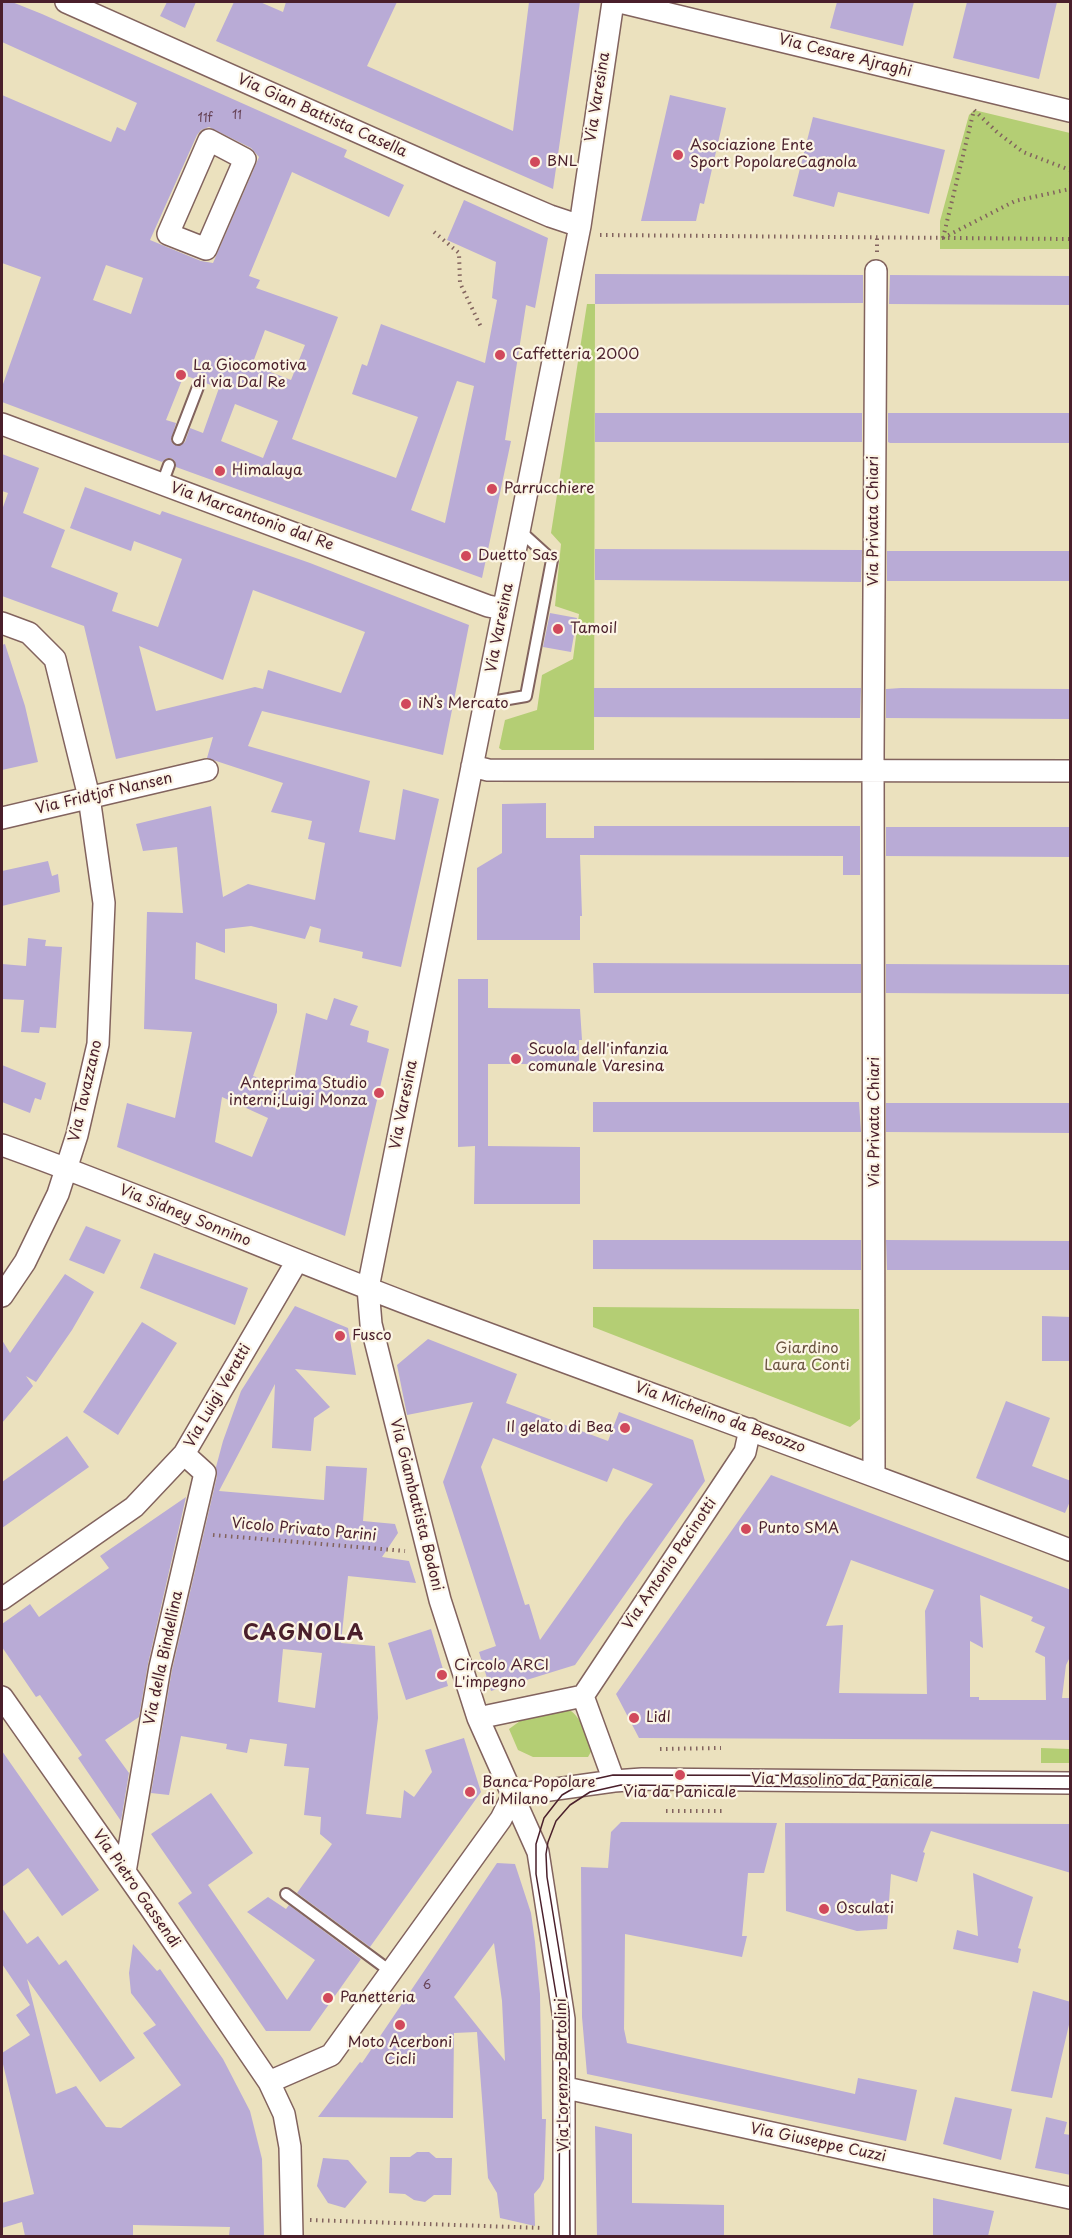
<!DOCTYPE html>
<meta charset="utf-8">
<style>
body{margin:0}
#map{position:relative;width:1072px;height:2238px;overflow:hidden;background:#ebe1be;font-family:"Playpen Sans",sans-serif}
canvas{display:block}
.frame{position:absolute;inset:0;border:3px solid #4a1f2b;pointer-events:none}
</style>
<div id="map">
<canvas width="1072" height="2238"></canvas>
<div class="frame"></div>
</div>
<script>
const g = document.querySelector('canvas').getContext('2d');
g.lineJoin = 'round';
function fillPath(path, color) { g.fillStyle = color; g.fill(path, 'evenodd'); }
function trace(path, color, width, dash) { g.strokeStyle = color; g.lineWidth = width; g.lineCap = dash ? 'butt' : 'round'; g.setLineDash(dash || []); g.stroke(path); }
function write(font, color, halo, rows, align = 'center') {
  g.font = font + ' "Playpen Sans",sans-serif'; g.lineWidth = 4.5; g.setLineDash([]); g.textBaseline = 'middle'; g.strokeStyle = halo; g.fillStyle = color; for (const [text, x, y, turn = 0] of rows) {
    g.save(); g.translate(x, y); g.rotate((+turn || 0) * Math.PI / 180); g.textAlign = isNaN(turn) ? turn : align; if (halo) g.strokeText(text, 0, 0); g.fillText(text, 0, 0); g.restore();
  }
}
fillPath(new Path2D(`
 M 974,110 L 1070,133 L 1070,249 L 940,249 L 940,221 L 969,115 Z
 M 587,304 L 595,304 L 594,750 L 502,750 L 499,748 L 505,720 L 537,710 L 542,675 L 573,659 L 579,614 L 555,606 L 561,544 L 551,533 Z
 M 593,1307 L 859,1309 L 860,1419 L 850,1427 L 593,1327 Z
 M 566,1708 C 580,1714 588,1735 592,1750 L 588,1757 L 533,1757 L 518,1750 L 509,1729 L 520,1721 Z
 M 1041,1748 L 1070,1749 L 1070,1763 L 1041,1763 Z`), '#b4ce74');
fillPath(new Path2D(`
 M 2,2 L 12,2 L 42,14 L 347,150 L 344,157 L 404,185 L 389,217 L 292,172 L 249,276 L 260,280 L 256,288 L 338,317 L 292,439 L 396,478 L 418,417 L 352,394 L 362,364 L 367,366 L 381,324 L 485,363 L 497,300 L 492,298 L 496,262 L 447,240 L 464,200 L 548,238 L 535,308 L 526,305 L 505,440 L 511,441 L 482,578 L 176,467 L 175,461 L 171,458 L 167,458 L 162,462 L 2,402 L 2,387 L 41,277 L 2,263 L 2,95 L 111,142 L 117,127 L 125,131 L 137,103 L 2,42 ZM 209,127 L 251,148 L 259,157 L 213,263 L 201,261 L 150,240 L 197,135 L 201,130 ZM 106,265 L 143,278 L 131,314 L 93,300 ZM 265,330 L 305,345 L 291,380 L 252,365 ZM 184,375 L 219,388 L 203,433 L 190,428 L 185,442 L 179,446 L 173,444 L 171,440 L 176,423 L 166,420 ZM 457,381 L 474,386 L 445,523 L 411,510 ZM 235,404 L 278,421 L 263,458 L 221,441 Z
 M 167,2 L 196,2 L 185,28 L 160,16 Z
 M 234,2 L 260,2 L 283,12 L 286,2 L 397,2 L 367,66 L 513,131 L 529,2 L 580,2 L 553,189 L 216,41 Z
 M 837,2 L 914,2 L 903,46 L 830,28 Z
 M 967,2 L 1057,2 L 1039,79 L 953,58 Z
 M 670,95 L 726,108 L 704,204 L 700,203 L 696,221 L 641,221 Z
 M 813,117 L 945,150 L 929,214 L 838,192 L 834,207 L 793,196 Z
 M 595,274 L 863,275 L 863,303 L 595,304 Z
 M 890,275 L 1071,276 L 1071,305 L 889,304 Z
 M 595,413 L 862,413 L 862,442 L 595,442 Z
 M 888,413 L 1071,413 L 1071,443 L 890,443 L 888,442 Z
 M 2,454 L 39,468 L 23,513 L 65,530 L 51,567 L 118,593 L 112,611 L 158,627 L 182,559 L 134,541 L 131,551 L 70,528 L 85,487 L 160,515 L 162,511 L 310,563 L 469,625 L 443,755 L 262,711 L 248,746 L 370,781 L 359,832 L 395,840 L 403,789 L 439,799 L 401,967 L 362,958 L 363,952 L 319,942 L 321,929 L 310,926 L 305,939 L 251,926 L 225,929 L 225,953 L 196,942 L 195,979 L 277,1004 L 277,1012 L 253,1076 L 285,1087 L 286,1084 L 293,1087 L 306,1013 L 327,1020 L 334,998 L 358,1006 L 350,1025 L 369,1031 L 367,1042 L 389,1049 L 345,1236 L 117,1147 L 127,1103 L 175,1118 L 192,1032 L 144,1029 L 147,912 L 183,913 L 177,847 L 143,851 L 136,824 L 211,806 L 223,897 L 248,884 L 315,900 L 325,843 L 308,839 L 312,821 L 271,812 L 283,783 L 207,758 L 213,737 L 116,759 L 84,626 L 2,596 L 2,510 L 8,493 L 2,491 ZM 253,590 L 365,632 L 341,693 L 268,670 L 263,689 L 255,687 L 156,711 L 139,646 L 223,680 ZM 222,1097 L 268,1118 L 252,1157 L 215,1142 Z
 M 595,549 L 862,550 L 861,582 L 595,580 Z
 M 887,551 L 1071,551 L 1071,581 L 887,581 Z
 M 550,613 L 577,618 L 571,652 L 543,647 Z
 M 5,644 L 25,706 L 38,762 L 2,770 L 2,645 Z
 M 594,688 L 861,688 L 860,718 L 594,717 Z
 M 901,688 L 1071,689 L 1071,719 L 886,718 L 886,689 Z
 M 546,803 L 546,838 L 594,838 L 594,826 L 860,826 L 860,875 L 843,875 L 843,856 L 580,855 L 582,916 L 580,916 L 580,940 L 477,940 L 477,868 L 502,853 L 502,804 Z
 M 886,827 L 1071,827 L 1071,857 L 886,856 Z
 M 48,861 L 52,876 L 58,874 L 60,892 L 2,906 L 2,871 Z
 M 28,938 L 46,940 L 45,946 L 62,947 L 56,1028 L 40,1027 L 39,1033 L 21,1032 L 24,1000 L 2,999 L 2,964 L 26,966 Z
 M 593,963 L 861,964 L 861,993 L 594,993 Z
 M 886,964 L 1071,965 L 1071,994 L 886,993 Z
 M 458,979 L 488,979 L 488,1008 L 580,1009 L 582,1040 L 579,1040 L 579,1064 L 488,1064 L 488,1146 L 486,1146 L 580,1147 L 580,1204 L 474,1204 L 475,1146 L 458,1147 Z
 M 2,1065 L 46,1083 L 41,1100 L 35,1098 L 30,1113 L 2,1102 Z
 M 593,1102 L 859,1102 L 861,1132 L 593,1132 Z
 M 886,1103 L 1071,1103 L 1071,1133 L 886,1132 Z
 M 86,1226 L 121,1240 L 104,1274 L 69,1260 Z
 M 593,1240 L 861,1240 L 861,1270 L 593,1269 Z
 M 886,1240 L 1071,1241 L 1071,1270 L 887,1270 Z
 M 154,1253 L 248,1288 L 235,1325 L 140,1288 Z
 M 65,1274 L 94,1292 L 72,1330 L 36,1382 L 26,1376 L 33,1386 L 2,1423 L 2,1340 L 10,1353 Z
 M 295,1306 L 348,1328 L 356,1375 L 295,1369 L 330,1407 L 314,1418 L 311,1451 L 272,1448 L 275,1384 L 219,1491 L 324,1500 L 326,1466 L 367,1468 L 363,1521 L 395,1524 L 398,1533 L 382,1557 L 409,1561 L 416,1583 L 348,1576 L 341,1643 L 375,1646 L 378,1718 L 366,1814 L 401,1818 L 404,1790 L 414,1797 L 432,1772 L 425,1750 L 464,1738 L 481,1792 L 370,1947 L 297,1893 L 332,1844 L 320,1834 L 321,1817 L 304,1815 L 309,1768 L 284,1766 L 287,1744 L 250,1739 L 247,1753 L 226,1749 L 227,1744 L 181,1736 L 169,1795 L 151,1793 L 172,1670 L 217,1476 L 216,1467 L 223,1441 L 241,1391 ZM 283,1649 L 322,1653 L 315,1708 L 278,1702 Z
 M 1042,1316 L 1071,1317 L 1071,1361 L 1042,1361 Z
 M 142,1322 L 177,1343 L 118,1435 L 83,1412 Z
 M 428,1339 L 517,1374 L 506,1403 L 608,1441 L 619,1412 L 693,1440 L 705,1481 L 575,1665 L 491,1691 L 479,1652 L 496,1646 L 443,1482 L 473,1402 L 407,1415 L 397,1365 ZM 493,1438 L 607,1482 L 613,1468 L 653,1484 L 625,1520 L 540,1640 L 529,1604 L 525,1605 L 481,1467 Z
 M 1006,1401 L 1050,1418 L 1032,1466 L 1071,1481 L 1071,1499 L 1065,1513 L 976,1478 Z
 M 67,1436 L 89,1467 L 2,1528 L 2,1482 Z
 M 771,1475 L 1071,1590 L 1071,1655 L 1066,1665 L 1062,1698 L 1071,1698 L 1071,1740 L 639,1738 L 616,1694 ZM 851,1560 L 934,1590 L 925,1611 L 927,1694 L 839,1693 L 843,1625 L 826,1626 ZM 980,1595 L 1033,1617 L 1031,1621 L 1045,1627 L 1035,1652 L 1045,1657 L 1046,1700 L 979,1700 L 979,1697 L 970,1697 L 970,1641 L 983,1648 Z
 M 186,1497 L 148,1664 L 139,1717 L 105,1740 L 129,1773 L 121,1821 L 78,1758 L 82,1755 L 40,1695 L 36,1697 L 2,1647 L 2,1624 L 30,1604 L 39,1617 L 109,1568 L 100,1556 Z
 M 431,1629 L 448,1686 L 406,1700 L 388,1643 Z
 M 2,1751 L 99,1890 L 62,1916 L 28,1868 L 2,1887 Z
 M 211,1793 L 253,1853 L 208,1885 L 287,2000 L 315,1960 L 247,1912 L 268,1897 L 286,1909 L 289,1905 L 361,1959 L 310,2031 L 266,2031 L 178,1903 L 192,1893 L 151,1834 Z
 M 621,1822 L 777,1823 L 764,1873 L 748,1873 L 742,1936 L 747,1936 L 742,1957 L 625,1934 L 624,2029 L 627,2043 L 855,2094 L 858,2078 L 917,2090 L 906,2141 L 587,2074 L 582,2017 L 581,1867 L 608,1868 L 611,1832 Z
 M 785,1823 L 1071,1824 L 1071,1873 L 931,1831 L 923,1852 L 925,1853 L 917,1882 L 891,1874 L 887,1929 L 857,1931 L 786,1911 Z
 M 497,1863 L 515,1864 L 531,1913 L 535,1942 L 540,1994 L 542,2119 L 546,2119 L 544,2179 L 540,2187 L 534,2194 L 535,2226 L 500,2218 L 497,2193 L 488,2178 L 477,2032 L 454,2033 L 453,2118 L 318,2117 L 360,2062 L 362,2063 ZM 494,1943 L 502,2001 L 505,2061 L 454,1997 Z
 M 973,1873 L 1033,1897 L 1018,1948 L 1021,1949 L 1018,1963 L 953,1949 L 957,1930 L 978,1936 Z
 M 2,1908 L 27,1944 L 38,1936 L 59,1965 L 66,1960 L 135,2058 L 100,2082 L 27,1979 L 56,2094 L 76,2086 L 106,2127 L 121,2128 L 181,2085 L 143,2033 L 156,2025 L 131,1993 L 129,1973 L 133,1944 L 157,1971 L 160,1969 L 223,2059 L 250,2111 L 262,2159 L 264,2236 L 229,2236 L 230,2227 L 133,2225 L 133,2236 L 25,2236 L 22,2222 L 2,2228 L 2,2203 L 34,2194 L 2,2060 L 2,2053 L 30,2035 L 16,2015 L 30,2005 L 2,1964 Z
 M 1033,1991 L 1071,2002 L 1071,2016 L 1052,2098 L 1011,2091 Z
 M 955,2097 L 1012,2109 L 1001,2160 L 943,2144 Z
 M 1046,2117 L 1067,2122 L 1064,2134 L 1071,2135 L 1071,2175 L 1035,2168 Z
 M 595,2126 L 632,2134 L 632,2203 L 724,2205 L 724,2236 L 597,2236 Z
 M 417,2152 L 429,2152 L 436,2158 L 452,2158 L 451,2195 L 434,2195 L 425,2202 L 414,2200 L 405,2194 L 389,2193 L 390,2157 L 410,2157 Z
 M 323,2158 L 348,2160 L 367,2182 L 345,2208 L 328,2203 L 317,2186 Z
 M 933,2198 L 994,2211 L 988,2236 L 933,2236 Z`), '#b9abd6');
const lane = new Path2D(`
 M 178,439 L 198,387
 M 162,484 L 169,465
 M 485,703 L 526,696 L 552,560 L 519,530
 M 286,1894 L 390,1971`);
const street = new Path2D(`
 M 66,2 L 459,177 L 550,216 L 580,226
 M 620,2 L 1070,111
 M 209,140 L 245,159 L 206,249 L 168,234 Z
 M 2,424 L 488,606 L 503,609
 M 2,623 L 29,633 L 55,659 L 89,797 L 104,903 L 98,1044 L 77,1135 L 58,1194 L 25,1262 L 2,1296
 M 472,766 L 488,770 L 1070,771
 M 2,818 L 207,770
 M 2,1145 C 142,1195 279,1255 419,1308 C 636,1389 854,1467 1070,1550
 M 874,1474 L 873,755 L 876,271
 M 2,1599 L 134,1507 L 184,1454 L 297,1261
 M 583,1696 L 614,1781
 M 2,1697 L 149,1906 L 269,2082 L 284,2114 L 290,2147 L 292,2236
 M 478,1718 L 583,1696 L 745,1452 L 750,1429
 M 513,1795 L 614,1781 L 642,1779 L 1070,1783
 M 125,1872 L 160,1667 L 205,1473 L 184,1454
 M 269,2082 L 331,2055 L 501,1819 L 513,1795
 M 566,2088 L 1070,2198
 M 564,2236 L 564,2019 L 538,1852 L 478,1718 L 440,1600 L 371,1324 L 368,1288 L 580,226 L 613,2`);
trace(lane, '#82635e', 14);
trace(street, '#82635e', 24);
trace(new Path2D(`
 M 434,232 L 459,253 L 460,283 L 481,327
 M 600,235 L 1070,239
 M 943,238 L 974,110 L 998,133 L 1023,152 L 1070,170
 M 943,238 L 1015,201 L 1070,189
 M 877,252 L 877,237
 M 213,1535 L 405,1551
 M 660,1749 L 721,1748
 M 666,1811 L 725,1811
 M 310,2220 L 543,2228`), '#82635e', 4, [1.5, 4.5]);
trace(lane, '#fff', 10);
trace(street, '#fff', 21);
trace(new Path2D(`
 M 559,2236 L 560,2018 L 536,1874 L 536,1844 L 544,1818 L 562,1795 L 586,1781 L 613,1775 L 1070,1776
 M 570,2236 L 569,2011 L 547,1877 L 546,1854 L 548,1842 L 556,1821 L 570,1805 L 590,1792 L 621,1785 L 1070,1789`), '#4a1f2b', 1.5);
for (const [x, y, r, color] of [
 [678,155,6,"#d1495b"],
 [535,162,6,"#d1495b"],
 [500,355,6,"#d1495b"],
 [181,375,6,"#d1495b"],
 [220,471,6,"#d1495b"],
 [492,489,6,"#d1495b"],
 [466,556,6,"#d1495b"],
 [558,629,6,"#d1495b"],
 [406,704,6,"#d1495b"],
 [516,1059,6,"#d1495b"],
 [379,1093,6,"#d1495b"],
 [340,1336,6,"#d1495b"],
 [625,1428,6,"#d1495b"],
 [746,1529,6,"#d1495b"],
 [442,1675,6,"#d1495b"],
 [634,1718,6,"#d1495b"],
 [680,1775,6,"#d1495b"],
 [470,1792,6,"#d1495b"],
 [824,1909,6,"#d1495b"],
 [328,1998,6,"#d1495b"],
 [400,2025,6,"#d1495b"]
]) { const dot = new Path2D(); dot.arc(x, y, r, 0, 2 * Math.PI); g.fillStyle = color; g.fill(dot); trace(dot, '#fcf5e5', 2); }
write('12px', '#664256', null, [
 ["11",237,116],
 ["11f",205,119],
 ["6",427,1986]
]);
write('15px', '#4a1f2b', '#fcf5e5', [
 ["Via Cesare Ajraghi",845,56,14],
 ["Via Varesina",598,97,-81],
 ["Via Gian Battista Casella",322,116,24],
 ["Via Marcantonio dal Re",252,517,20],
 ["Via Privata Chiari",874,521,-90],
 ["Via Varesina",500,628,-79],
 ["Via Fridtjof Nansen",104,794,-13],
 ["Via Tavazzano",86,1091,-77],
 ["Via Varesina",404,1105,-79],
 ["Via Privata Chiari",875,1122,-90],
 ["Via Sidney Sonnino",185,1216,22],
 ["Via Luigi Veratti",218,1396,-60],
 ["Via Michelino da Besozzo",720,1418,20],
 ["Via Giambattista Bodoni",416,1505,76],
 ["Vicolo Privato Parini",304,1530,5],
 ["Via Antonio Pacinotti",670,1564,-56],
 ["Via della Bindellina",164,1658,-78],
 ["Via Masolino da Panicale",842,1781,1],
 ["Via Pietro Gassendi",136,1889,55],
 ["Via Lorenzo Bartolini",563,2075,-91],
 ["Via Giuseppe Cuzzi",818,2143,12]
]);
write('15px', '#4a1f2b', '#fcf5e5', [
 ["Asociazione Ente",690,146],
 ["Sport PopolareCagnola",690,163],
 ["BNL",547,162],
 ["Caffetteria 2000",512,355],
 ["La Giocomotiva",193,366],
 ["di via Dal Re",193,383],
 ["Himalaya",232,471],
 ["Parrucchiere",504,489],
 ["Duetto Sas",478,556],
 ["Tamoil",570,629],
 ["iN’s Mercato",418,704],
 ["Scuola dell'infanzia",528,1050],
 ["comunale Varesina",528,1067],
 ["Anteprima Studio",367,1084,"right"],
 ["interni;Luigi Monza",367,1101,"right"],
 ["Fusco",352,1336],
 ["Il gelato di Bea",613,1428,"right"],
 ["Punto SMA",758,1529],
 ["Circolo ARCI",454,1666],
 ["L'impegno",454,1683],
 ["Lidl",646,1718],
 ["Banca Popolare",482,1783],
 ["di Milano",482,1800],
 ["Via da Panicale",680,1793,"center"],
 ["Osculati",836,1909],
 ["Panetteria",340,1998],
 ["Moto Acerboni",400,2043,"center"],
 ["Cicli",400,2060,"center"]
], 'left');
write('15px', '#6a5441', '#fcf5e5', [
 ["Giardino",807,1349],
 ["Laura Conti",807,1366]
]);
g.letterSpacing = '1.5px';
write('bold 21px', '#4a1f2b', '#fcf5e5', [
 ["CAGNOLA",304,1634]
]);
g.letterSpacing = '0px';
</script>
